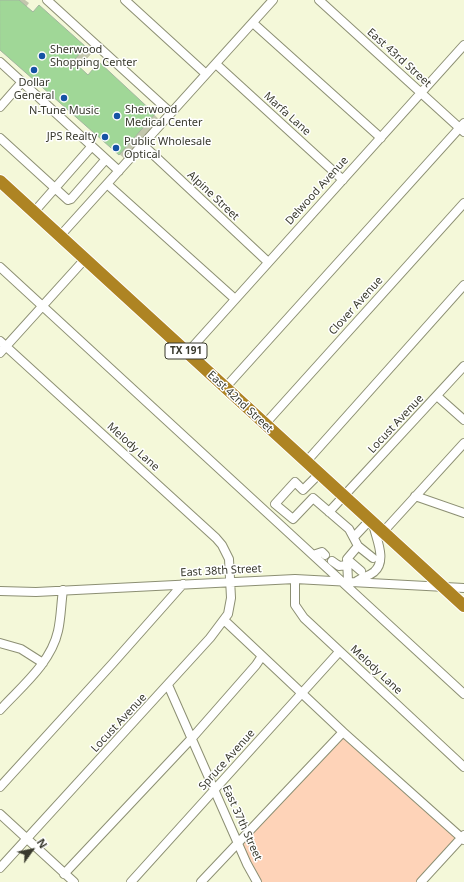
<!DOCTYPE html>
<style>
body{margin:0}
#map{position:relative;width:464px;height:882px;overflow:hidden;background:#f4f8d9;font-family:"Noto Sans",sans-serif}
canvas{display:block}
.north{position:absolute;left:12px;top:830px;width:40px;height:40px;-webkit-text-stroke:3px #fff;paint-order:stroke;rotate:57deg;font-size:11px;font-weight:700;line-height:16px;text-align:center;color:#38392d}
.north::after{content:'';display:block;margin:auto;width:14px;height:18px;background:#38392d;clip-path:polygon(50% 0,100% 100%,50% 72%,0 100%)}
</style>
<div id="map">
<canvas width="464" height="882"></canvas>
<div class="north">N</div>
</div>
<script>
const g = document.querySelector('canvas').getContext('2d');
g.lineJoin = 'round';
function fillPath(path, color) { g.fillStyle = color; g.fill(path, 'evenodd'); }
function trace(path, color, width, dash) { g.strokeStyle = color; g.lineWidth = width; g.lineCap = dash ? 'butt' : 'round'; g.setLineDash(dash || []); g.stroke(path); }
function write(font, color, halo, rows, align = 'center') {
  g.font = font + ' "Noto Sans",sans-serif'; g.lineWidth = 3; g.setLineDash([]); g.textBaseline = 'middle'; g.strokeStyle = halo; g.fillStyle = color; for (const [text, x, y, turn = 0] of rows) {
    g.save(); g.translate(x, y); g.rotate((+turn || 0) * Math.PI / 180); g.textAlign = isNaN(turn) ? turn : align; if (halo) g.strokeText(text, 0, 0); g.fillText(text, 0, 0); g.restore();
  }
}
fillPath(new Path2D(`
 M 342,730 L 461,838 L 421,882 L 257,882 L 238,842 Z`), '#fed3b8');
fillPath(new Path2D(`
 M 0,0 L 25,0 L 29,3 L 26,7 L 91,54 L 79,68 L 88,76 L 99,64 L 161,121 L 126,160 L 0,50 Z`), '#0003');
const building = new Path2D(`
 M 0,0 L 19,0 L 33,12 L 39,5 L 86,47 L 73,61 L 88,75 L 99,62 L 155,114 L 119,155 L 0,50 Z`);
fillPath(building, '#a0d797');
trace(building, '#a2b69f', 1);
const minor = new Path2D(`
 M 47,0 L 171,113
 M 125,0 L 206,74
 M 319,0 L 464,132
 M 253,23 L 381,138
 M 0,62 L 119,171
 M 216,64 L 343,180
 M 0,107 L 22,82
 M 0,138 L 68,200 L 71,199 L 106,159
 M 143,145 L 268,262
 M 107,184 L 235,299
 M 34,212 L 92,146
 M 60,236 L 273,0
 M 0,267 L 464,694
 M 0,341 L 216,538 L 222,545 L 229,559 L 231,598 L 228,614 L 210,638 L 0,868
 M 0,353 L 85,259
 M 187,353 L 464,45
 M 225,388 L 464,123
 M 437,396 L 464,420
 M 265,424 L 464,203
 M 306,462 L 464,285
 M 319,474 L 303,490 L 295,482 L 275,504 L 293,519 L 313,498 L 349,529 L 358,546 L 373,558
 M 415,496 L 464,513
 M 329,512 L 464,366
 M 383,532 L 464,443
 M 354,537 L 370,520
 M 313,555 L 322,552 L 325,555
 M 347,559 L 361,571
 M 332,561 L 339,566 L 347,565
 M 295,579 L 295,605 L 304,618 L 464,767
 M 348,581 L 347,559 L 358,546
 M 357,581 C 363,577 369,576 374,572 C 388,560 375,537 373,523
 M 0,591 L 36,592 L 295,579 L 464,588
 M 224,620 L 343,732 L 464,840
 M 0,643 L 21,649 L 43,663
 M 168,685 L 247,864 L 257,882
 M 0,710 C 21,687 51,663 58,631 C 61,618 61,604 63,590
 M 0,787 L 113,663 L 183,584
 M 0,814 L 74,882
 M 64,874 L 192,738 L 256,665 L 262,656
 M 131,882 L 339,652
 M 201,882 L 343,732
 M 421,882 L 464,835`);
const highway = new Path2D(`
 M 0,181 L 464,606`);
trace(minor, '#8c8f73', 10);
trace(highway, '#fff', 14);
trace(minor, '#fff', 8);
trace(highway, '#ae8423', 12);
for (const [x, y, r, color] of [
 [42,56,4,"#1553a4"],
 [34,70,4,"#1553a4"],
 [64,98,4,"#1553a4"],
 [117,116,4,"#1553a4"],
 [105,137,4,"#1553a4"],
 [116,148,4,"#1553a4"]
]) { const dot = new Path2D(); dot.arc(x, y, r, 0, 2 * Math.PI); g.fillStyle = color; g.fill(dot); trace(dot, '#fff', 1.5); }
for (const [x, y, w] of [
 [186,351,42]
]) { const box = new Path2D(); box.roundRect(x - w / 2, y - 8, w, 16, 3); g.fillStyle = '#fff'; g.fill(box); trace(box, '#38392d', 1); }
write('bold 10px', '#38392d', null, [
 ["TX 191",186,351]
]);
write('11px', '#38392d', '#fff', [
 ["Sherwood",50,50],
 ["Shopping Center",50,63],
 ["Dollar",34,83,"center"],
 ["General",34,96,"center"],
 ["Sherwood",125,110],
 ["Medical Center",125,123],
 ["N-Tune Music",64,111,"center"],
 ["JPS Realty",97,137,"right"],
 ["Public Wholesale",124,142],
 ["Optical",124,155]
], 'left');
write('11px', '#38392d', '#fff', [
 ["East 43rd Street",399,58,42],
 ["Marfa Lane",287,114,42],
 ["Delwood Avenue",317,191,-48],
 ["Alpine Street",213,196,43],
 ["Clover Avenue",356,306,-48],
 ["East 42nd Street",240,402,43],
 ["Locust Avenue",396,424,-47],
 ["Melody Lane",133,447,42],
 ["East 38th Street",221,571,-3],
 ["Melody Lane",376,670,43],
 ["Locust Avenue",119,723,-47],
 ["Spruce Avenue",227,760,-48],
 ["East 37th Street",242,823,66]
]);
</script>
